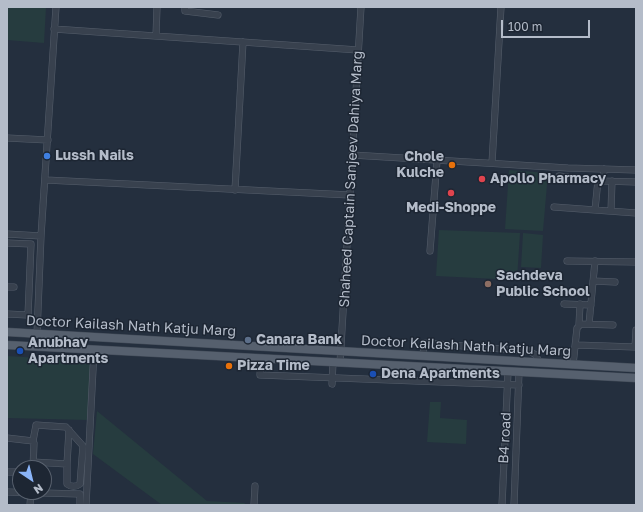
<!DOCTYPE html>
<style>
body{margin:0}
#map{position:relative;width:643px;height:512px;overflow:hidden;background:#242f3e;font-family:"Golos Text",sans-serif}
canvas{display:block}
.frame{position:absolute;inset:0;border:8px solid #b4bcc9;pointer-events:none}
.north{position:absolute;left:12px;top:460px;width:40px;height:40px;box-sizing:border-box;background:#1d2633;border:1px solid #59626f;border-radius:50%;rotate:145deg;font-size:11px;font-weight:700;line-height:16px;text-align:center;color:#b4bcc9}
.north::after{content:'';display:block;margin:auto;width:14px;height:18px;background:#8ab4f8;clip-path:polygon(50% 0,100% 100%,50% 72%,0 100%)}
.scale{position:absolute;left:501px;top:20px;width:89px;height:18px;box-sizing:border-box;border:2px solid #b4bcc9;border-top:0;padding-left:5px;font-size:12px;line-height:14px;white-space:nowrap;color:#b4bcc9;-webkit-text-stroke:3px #1d2633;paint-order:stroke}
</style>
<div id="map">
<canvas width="643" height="512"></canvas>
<div class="frame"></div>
<div class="north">N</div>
<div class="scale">100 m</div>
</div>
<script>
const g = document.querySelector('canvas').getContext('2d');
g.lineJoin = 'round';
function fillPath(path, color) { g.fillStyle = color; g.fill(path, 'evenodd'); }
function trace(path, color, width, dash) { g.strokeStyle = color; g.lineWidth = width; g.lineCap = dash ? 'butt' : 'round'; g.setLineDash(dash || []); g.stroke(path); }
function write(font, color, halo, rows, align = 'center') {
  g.font = font + ' "Golos Text",sans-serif'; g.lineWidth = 3; g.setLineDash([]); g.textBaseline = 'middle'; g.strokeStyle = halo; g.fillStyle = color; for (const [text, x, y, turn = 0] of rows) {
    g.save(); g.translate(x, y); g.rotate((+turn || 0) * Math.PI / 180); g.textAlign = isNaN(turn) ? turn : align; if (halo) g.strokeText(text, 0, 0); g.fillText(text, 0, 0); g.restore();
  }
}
fillPath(new Path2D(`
 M 7,7 L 46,7 L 44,43 L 7,40 Z
 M 509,170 L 548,173 L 543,231 L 505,229 Z
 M 439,230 L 520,233 L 517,280 L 436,276 Z
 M 523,233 L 543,235 L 541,268 L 521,267 Z
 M 7,356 L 91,361 L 88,420 L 7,418 Z
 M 430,402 L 441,402 L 440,418 L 467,420 L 466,444 L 427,442 Z
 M 97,411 L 207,501 L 245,503 L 244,505 L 162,505 L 93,454 Z`), '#263c3f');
const minor = new Path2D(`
 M 185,7 L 185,11 L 218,15
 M 54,29 L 358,50
 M 156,36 L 157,7
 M 7,138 L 48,140
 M 352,155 L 568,168 L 636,170
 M 492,163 L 501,7
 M 604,169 L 603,181 L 636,182
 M 559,176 L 603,181
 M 46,180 L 350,195
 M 235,190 L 243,42
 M 554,207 L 636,213
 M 595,210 L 598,180
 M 611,211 L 612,181
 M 7,234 L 41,236
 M 7,243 L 31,244 L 28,315 L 7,314
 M 430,251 L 437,161
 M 567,261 L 636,262
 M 593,281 L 615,282
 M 7,287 L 14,287
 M 564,304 L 591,305
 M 589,324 L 595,261
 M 579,325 L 580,304
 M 37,334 L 41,236 L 56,7
 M 576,345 L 635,347 L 636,330
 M 423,356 L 424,343 L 529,351 L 536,355 L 539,363
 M 261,358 L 260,375 L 519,385
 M 340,363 L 361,7
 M 573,365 L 577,328 L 581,324 L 613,325
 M 332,384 L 333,362
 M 7,438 L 33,441 L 34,443 L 33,468
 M 33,441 L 36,425 L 66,427 L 83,446 L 80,484 C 76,487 71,487 67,484 L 67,464 L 69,430
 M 33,462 L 67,464
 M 7,472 L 20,472
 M 7,492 L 80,494 L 80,505
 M 30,505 L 31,492
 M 86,505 L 94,350
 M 254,505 L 255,486
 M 502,505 L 508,372
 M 514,505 L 519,372`);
const major = new Path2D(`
 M 7,332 L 636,368
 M 7,345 L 636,378`);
trace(minor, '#565f6c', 7);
trace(major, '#414a57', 9);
trace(minor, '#38414e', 6);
trace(major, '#56606e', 8);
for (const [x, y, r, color] of [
 [47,156,4,"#3f7fe0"],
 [452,165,4,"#e8710a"],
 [482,179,4,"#e0444e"],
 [451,193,4,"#e0444e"],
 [488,284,4,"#8d6e63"],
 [248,340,4,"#5c6f8a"],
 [20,351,4,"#1a4fb4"],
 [229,366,4,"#e8710a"],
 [373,374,4,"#1a4fb4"]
]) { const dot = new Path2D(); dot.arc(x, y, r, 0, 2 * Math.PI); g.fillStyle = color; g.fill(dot); trace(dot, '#1d2633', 1.5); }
write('bold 14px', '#b4bcc9', '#1d2633', [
 ["Lussh Nails",55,156],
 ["Chole",444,157,"right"],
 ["Kulche",444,173,"right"],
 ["Apollo Pharmacy",490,179],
 ["Medi-Shoppe",451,208,"center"],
 ["Sachdeva",496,276],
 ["Public School",496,292],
 ["Canara Bank",256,340],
 ["Anubhav",28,343],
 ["Apartments",28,359],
 ["Pizza Time",237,366],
 ["Dena Apartments",381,374]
], 'left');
write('14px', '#b4bcc9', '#1d2633', [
 ["Shaheed Captain Sanjeev Dahiya Marg",351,179,-87],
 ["Doctor Kailash Nath Katju Marg",131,326,3],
 ["Doctor Kailash Nath Katju Marg",466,346,3],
 ["B4 road",505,438,-87]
]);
</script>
